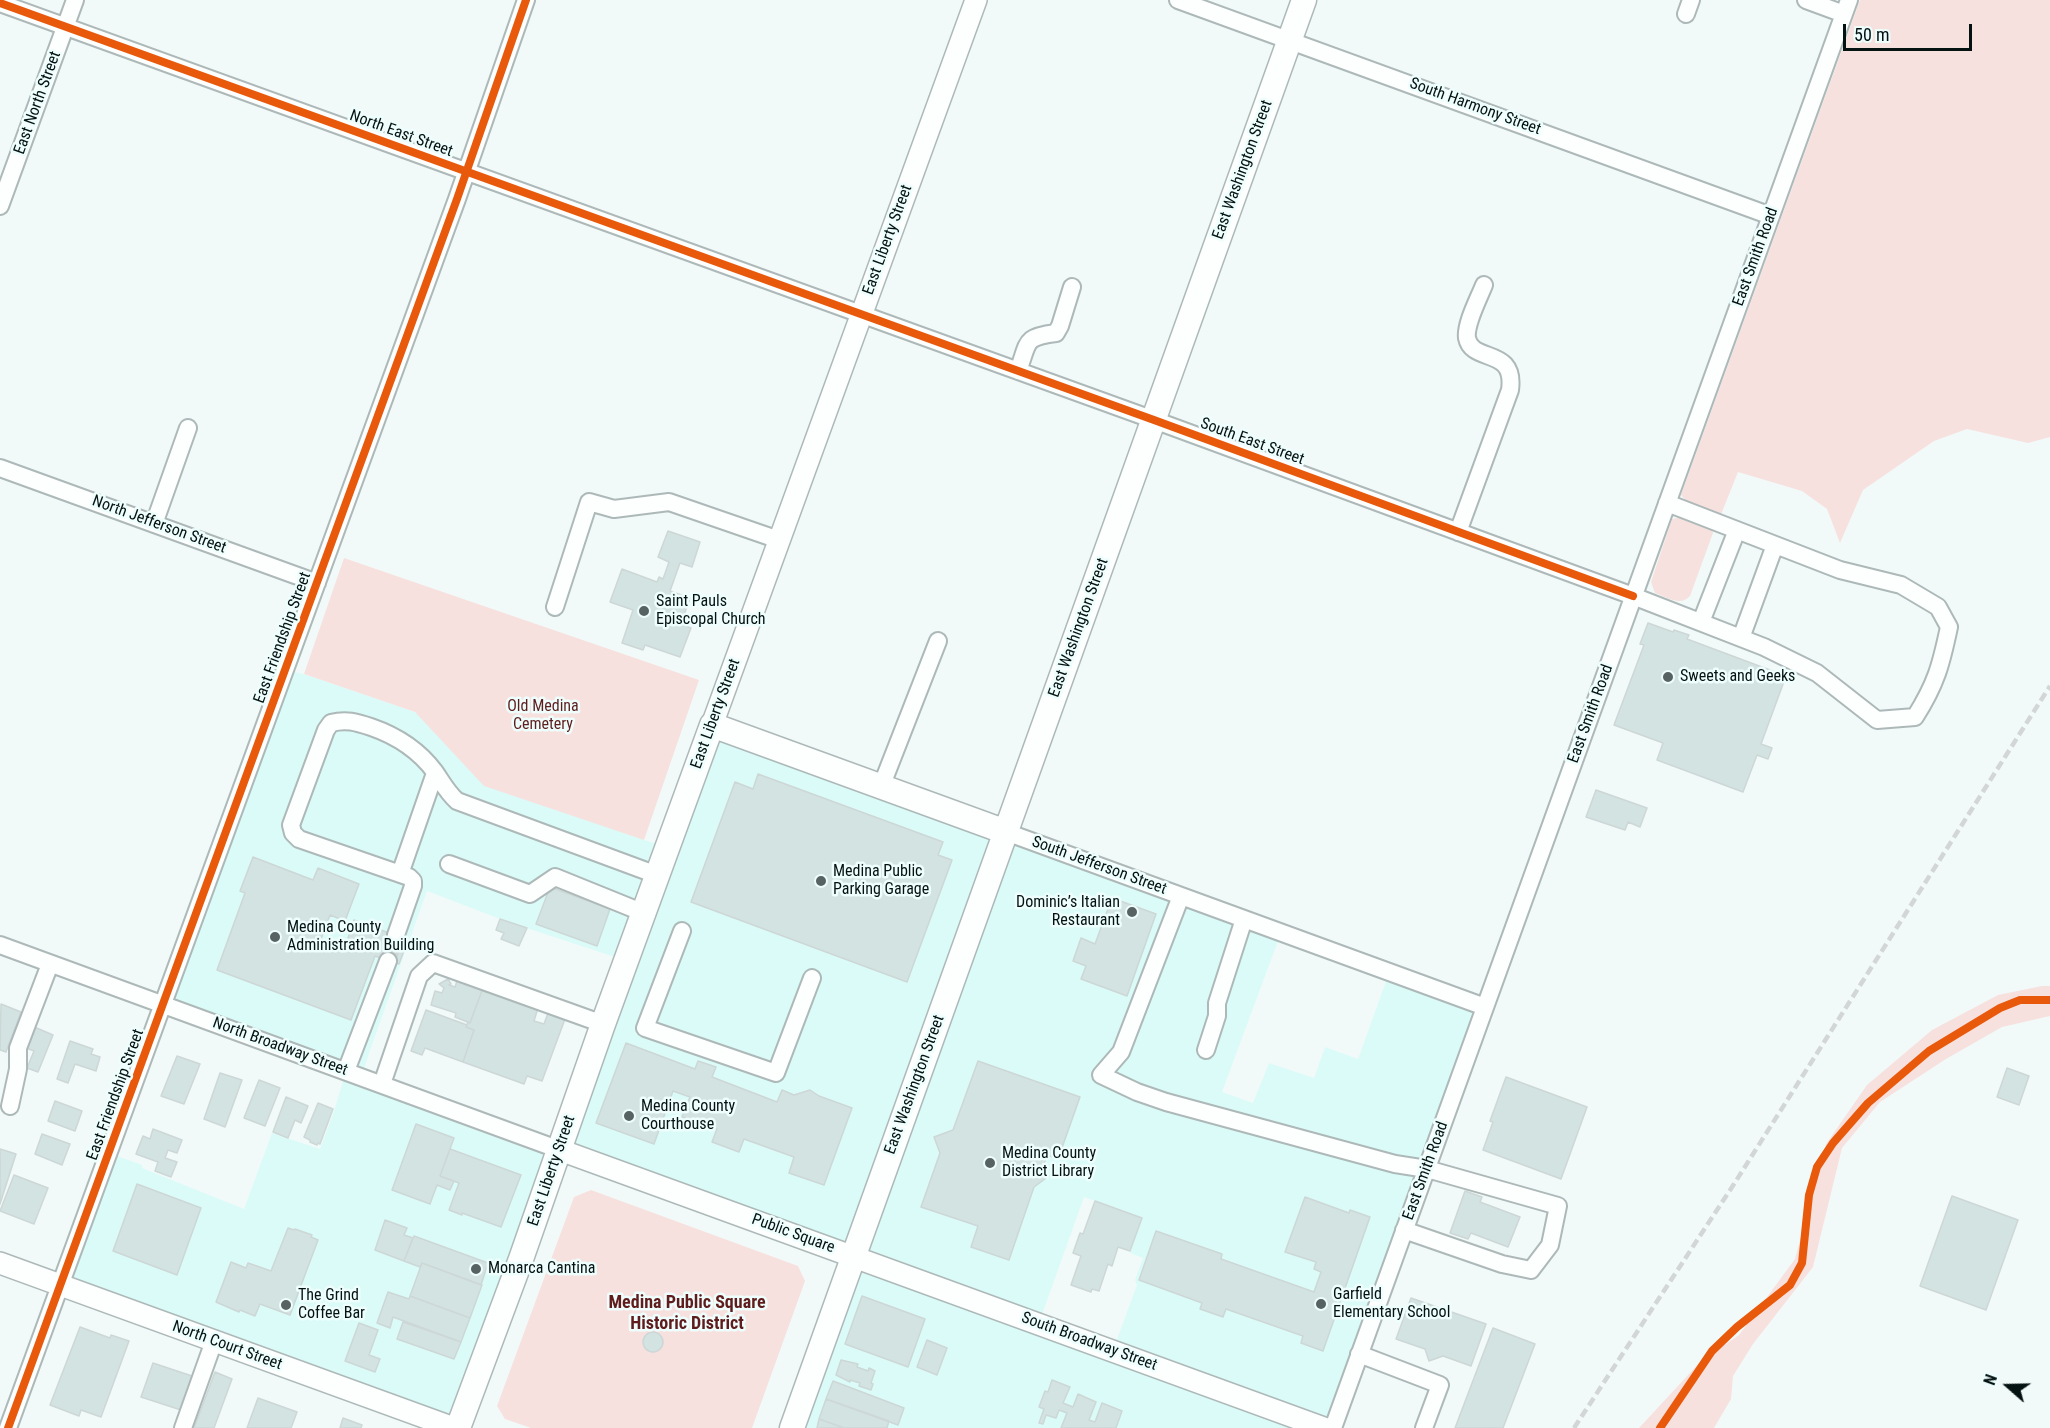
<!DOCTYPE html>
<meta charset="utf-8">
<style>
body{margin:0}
#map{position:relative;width:2050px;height:1428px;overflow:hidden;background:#f2faf9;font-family:"Roboto Condensed",sans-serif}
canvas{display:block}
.north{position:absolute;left:1978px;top:1356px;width:60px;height:60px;-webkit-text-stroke:4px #eefefc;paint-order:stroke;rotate:290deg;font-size:16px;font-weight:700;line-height:24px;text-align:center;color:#041211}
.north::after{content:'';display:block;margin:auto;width:21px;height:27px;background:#041211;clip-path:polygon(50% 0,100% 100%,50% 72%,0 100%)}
.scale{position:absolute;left:1843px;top:24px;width:129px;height:27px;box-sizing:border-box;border:3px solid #041211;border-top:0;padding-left:8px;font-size:18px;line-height:21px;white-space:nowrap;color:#041211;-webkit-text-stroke:4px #eefefc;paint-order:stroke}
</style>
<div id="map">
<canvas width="2050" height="1428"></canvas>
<div class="north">N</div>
<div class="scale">50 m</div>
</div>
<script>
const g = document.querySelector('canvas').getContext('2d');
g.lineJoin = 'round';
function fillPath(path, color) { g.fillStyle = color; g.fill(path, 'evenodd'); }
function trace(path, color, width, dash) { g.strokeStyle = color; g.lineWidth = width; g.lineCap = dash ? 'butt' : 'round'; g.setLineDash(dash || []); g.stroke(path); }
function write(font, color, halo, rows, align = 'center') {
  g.font = font + ' "Roboto Condensed",sans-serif'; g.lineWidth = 5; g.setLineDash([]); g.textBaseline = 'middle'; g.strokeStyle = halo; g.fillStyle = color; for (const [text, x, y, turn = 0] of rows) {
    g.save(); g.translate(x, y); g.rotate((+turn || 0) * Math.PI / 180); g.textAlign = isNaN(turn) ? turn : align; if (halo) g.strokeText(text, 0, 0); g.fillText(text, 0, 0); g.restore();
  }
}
fillPath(new Path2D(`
 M 286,670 L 304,674 L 415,712 L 644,840 L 667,847 L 712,725 L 1281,933 L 1222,1092 L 1253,1103 L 1269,1063 L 1314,1078 L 1325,1047 L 1358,1059 L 1389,973 L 1485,1007 L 1333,1428 L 792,1428 L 854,1256 L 560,1150 L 458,1428 L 61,1285 L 109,1153 L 142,1165 L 142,1168 L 244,1209 L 272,1133 L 320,1149 L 334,1111 L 346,1071 L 163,1004 ZM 427,891 L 508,922 L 627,961 L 560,1150 L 362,1077 L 369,1053 ZM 1084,1197 L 1142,1218 L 1130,1253 L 1143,1258 L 1135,1280 L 1137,1285 L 1113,1350 L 1039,1323 Z`), '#dbfbf8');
fillPath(new Path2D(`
 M 1860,0 L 2050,0 L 2050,437 L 2028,443 L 1967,429 L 1934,441 L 1863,490 L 1840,543 L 1827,509 L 1802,491 L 1738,472 L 1720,517 L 1690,506 L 1681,495 Z
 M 1682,517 L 1712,529 L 1713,533 L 1690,596 C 1681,607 1666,597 1655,593 L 1651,582 L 1672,519 Z
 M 344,558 L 699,680 L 644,840 L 484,786 L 415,712 L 304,674 Z
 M 2042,986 L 2050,986 L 2050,1016 L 2002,1027 L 1946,1059 L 1880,1102 L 1842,1148 L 1813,1267 L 1753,1344 L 1733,1376 L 1731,1399 L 1714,1428 L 1639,1428 L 1701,1361 L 1739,1335 L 1795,1259 L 1826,1144 L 1867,1085 L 1932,1030 L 1998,995 Z
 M 591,1190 L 798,1266 L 805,1281 L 752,1428 L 531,1428 L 505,1419 L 497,1406 L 574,1197 Z`), '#f7e1df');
const building = new Path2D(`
 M 668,531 L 700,542 L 692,567 L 680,563 L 670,591 L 690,598 L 683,618 L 662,611 L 660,617 L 691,628 L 680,657 L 645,645 L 643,650 L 622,643 L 633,610 L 610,602 L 622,569 L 657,582 L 659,577 L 663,579 L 669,562 L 658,557 Z
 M 1648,623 L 1673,632 L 1674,630 L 1689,635 L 1687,639 L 1786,676 L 1761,744 L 1772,748 L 1768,759 L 1757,755 L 1743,792 L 1657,760 L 1663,743 L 1614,725 L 1644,645 L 1640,644 Z
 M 758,774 L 943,842 L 938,855 L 952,860 L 907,982 L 691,902 L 735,782 L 753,789 Z
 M 1596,790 L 1647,808 L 1640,827 L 1628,822 L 1625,830 L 1586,817 Z
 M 253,857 L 313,880 L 318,868 L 359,884 L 345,921 L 330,915 L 321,939 L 345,947 L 354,920 L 408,940 L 399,964 L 375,956 L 351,1020 L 217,970 L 245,893 L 240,891 Z
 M 550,887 L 610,909 L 597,946 L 536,924 Z
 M 1112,898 L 1156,914 L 1127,996 L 1081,979 L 1086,966 L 1073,961 L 1081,938 L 1095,944 Z
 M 500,919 L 527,928 L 519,946 L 501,939 L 504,933 L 496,930 Z
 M 458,978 L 483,988 L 470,1023 L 455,1017 L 456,1013 L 431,1005 L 435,991 L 442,993 L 444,988 L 439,984 L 448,979 L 451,984 L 449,985 L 455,987 Z
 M 483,988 L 538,1008 L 534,1021 L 544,1024 L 548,1013 L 565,1019 L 542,1081 L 527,1076 L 524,1084 L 463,1062 L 474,1030 L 466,1027 L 468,1022 L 470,1023 Z
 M 1,1004 L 21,1012 L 6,1052 L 0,1050 Z
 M 426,1010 L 467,1025 L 466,1027 L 474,1030 L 463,1062 L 425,1048 L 422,1055 L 411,1051 Z
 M 32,1026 L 53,1035 L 38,1072 L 27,1068 L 34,1051 L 24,1047 Z
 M 70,1041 L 93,1049 L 91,1054 L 100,1057 L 96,1071 L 75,1064 L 68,1083 L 57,1079 Z
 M 626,1043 L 695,1069 L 698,1061 L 716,1067 L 712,1077 L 777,1102 L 782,1090 L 794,1095 L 810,1090 L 819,1096 L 852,1108 L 824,1185 L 789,1173 L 794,1157 L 744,1139 L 739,1152 L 712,1142 L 717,1129 L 682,1117 L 690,1097 L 673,1091 L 654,1144 L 596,1123 Z
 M 177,1056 L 200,1064 L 184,1104 L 161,1096 Z
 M 978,1061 L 1080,1097 L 1058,1159 L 1047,1155 L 1043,1167 L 1049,1176 L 1034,1187 L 1009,1260 L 971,1247 L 978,1226 L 921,1207 L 940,1153 L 934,1137 L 953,1130 Z
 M 2007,1068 L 2029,1076 L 2019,1105 L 1997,1097 Z
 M 220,1073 L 242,1080 L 225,1127 L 204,1119 Z
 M 1506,1077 L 1587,1107 L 1561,1179 L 1483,1150 L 1493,1122 L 1490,1121 Z
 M 259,1080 L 280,1088 L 265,1126 L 244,1118 Z
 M 286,1097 L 308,1106 L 301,1123 L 295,1120 L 288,1138 L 273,1132 Z
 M 55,1101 L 82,1111 L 75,1131 L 48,1121 Z
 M 318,1103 L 333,1109 L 320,1144 L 318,1143 L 317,1145 L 310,1142 L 310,1140 L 304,1137 Z
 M 416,1124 L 454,1138 L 440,1176 L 454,1181 L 450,1190 L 437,1185 L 430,1204 L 392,1190 Z
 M 153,1129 L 182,1140 L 177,1153 L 168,1150 L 165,1158 L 177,1162 L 171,1177 L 155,1171 L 158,1162 L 136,1154 L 143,1136 L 150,1139 Z
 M 42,1134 L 70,1144 L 62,1165 L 35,1154 Z
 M 0,1149 L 16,1154 L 0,1204 Z
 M 450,1149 L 521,1175 L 501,1227 L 462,1213 L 462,1215 L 449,1210 L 459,1183 L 440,1176 Z
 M 14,1175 L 48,1188 L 34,1224 L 0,1211 Z
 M 137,1184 L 201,1208 L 177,1275 L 113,1251 Z
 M 1465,1191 L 1482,1197 L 1480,1202 L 1520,1217 L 1508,1247 L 1471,1233 L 1468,1239 L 1450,1233 Z
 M 1952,1196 L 2018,1220 L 1986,1310 L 1920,1286 Z
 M 1305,1197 L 1349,1213 L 1350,1210 L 1370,1217 L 1323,1351 L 1301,1343 L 1303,1336 L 1226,1309 L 1223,1317 L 1200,1309 L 1202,1303 L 1139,1280 L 1156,1231 L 1222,1254 L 1221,1259 L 1314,1292 L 1321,1272 L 1314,1269 L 1316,1262 L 1285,1252 Z
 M 1095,1201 L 1142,1218 L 1130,1251 L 1118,1247 L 1112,1266 L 1108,1264 L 1099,1291 L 1092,1289 L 1091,1292 L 1071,1285 L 1081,1256 L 1073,1253 L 1080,1233 L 1083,1234 Z
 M 385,1220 L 407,1228 L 404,1235 L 413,1238 L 404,1261 L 375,1250 Z
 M 288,1228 L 294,1230 L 295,1229 L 312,1235 L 311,1237 L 318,1240 L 290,1315 L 260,1304 L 255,1316 L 240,1310 L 239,1312 L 216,1302 L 231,1262 L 246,1268 L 248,1263 L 271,1271 Z
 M 414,1236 L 488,1263 L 481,1285 L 422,1263 L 420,1267 L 404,1261 Z
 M 422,1263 L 482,1285 L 470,1318 L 410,1296 Z
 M 388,1292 L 409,1299 L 410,1296 L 470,1318 L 461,1342 L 393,1317 L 390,1328 L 377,1323 Z
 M 862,1296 L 925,1319 L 908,1367 L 845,1344 Z
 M 1411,1298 L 1486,1324 L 1471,1366 L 1443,1356 L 1429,1361 L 1425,1349 L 1396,1339 Z
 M 403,1322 L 461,1342 L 454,1359 L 397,1339 Z
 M 359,1323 L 378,1330 L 369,1355 L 380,1359 L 375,1372 L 345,1361 Z
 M 80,1327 L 110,1338 L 111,1335 L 129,1341 L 101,1417 L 81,1410 L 79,1416 L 50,1405 Z
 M 1493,1328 L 1535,1344 L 1503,1428 L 1455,1428 Z
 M643 1342a10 10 0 1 1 20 0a10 10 0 1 1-20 0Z
 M 927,1340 L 947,1348 L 937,1375 L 917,1367 Z
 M 841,1360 L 858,1364 L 857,1367 L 868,1371 L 869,1368 L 875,1371 L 871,1383 L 873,1384 L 871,1390 L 859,1386 L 860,1383 L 850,1380 L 850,1382 L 836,1375 Z
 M 153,1363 L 192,1376 L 181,1410 L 141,1397 Z
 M 215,1372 L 232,1379 L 214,1428 L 194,1428 Z
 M 1052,1380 L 1070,1387 L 1063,1403 L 1073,1407 L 1078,1394 L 1096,1402 L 1089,1420 L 1095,1422 L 1102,1403 L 1122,1411 L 1116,1428 L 1061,1428 L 1067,1413 L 1059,1410 L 1056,1418 L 1046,1415 L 1043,1424 L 1039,1423 L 1044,1409 L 1039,1407 L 1045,1391 L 1048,1392 Z
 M 833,1381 L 904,1408 L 898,1425 L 826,1399 Z
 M 258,1398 L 297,1412 L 291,1428 L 247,1428 Z
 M 826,1399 L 889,1421 L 887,1428 L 844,1428 L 819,1419 Z
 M 343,1418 L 362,1425 L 361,1428 L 340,1428 Z
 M 819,1419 L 844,1428 L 817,1428 Z`);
fillPath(building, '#d3e3e2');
trace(building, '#ccd7d6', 1.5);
trace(new Path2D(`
 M 388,961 L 396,935`), '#ced7d6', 16, [16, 8]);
const minor = new Path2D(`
 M 1178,0 L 1771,216
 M 1806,0 L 1844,14
 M 0,3 L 1154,420 L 1633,596 L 1764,647 L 1817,673 L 1877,720 L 1915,717 C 1936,684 1941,665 1949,627 L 1938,607 L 1901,585 L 1840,570 L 1667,503
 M 1686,14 L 1691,0
 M 0,206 L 75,0
 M 1018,371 C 1029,342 1023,337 1056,333 L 1060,326 L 1072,287
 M 0,468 L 317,583
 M 154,524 L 188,428
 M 1458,532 L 1510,390 C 1516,346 1472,364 1467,338 C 1465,324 1479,298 1484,285
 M 555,607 L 589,502 L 614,509 L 669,502 L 779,540
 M 1701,622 L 1737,530
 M 1741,638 L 1775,545
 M 881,787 L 938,641
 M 1006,832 L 1485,1007
 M 449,864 L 530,894 L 555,877 L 644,913
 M 400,874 L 435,773
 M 1181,896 L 1121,1052 L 1101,1075 L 1137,1092 L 1166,1102 L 1395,1164 L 1427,1169 L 1558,1206 L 1550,1245 L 1531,1270 L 1502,1264 L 1404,1230
 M 682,931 L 645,1028 L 776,1073 L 812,978
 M 396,935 L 413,886 L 413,881 L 409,877 L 299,839 L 293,833 L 291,825 L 326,730 L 331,723 C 346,719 356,722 371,727 C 397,736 418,749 435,772 C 442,782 447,792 457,801 L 657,875
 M 0,945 L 560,1150
 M 1206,1050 L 1217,1016 L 1217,1003 L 1244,919
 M 346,1071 L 388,961
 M 382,1084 L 419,976 L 433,963 L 603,1024
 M 10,1106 L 18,1069 L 18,1048 L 50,964
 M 1359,1354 L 1440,1385 L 1424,1428
 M 8,1428 L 457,199 L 526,0
 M 183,1428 L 214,1341
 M 1333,1428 L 1849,0`);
const major = new Path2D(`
 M 712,725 L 976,0
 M 560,1150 L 1324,1428
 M 0,1263 L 454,1428`);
const highway = new Path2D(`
 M 458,1428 L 521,1259 L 603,1024 L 712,725 L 1006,832
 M 792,1428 L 1304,0`);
trace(minor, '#adb9b8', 20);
trace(major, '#adb9b8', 24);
trace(highway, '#adb9b8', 27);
trace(minor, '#fdfefe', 16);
trace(major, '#fdfefe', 21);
trace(highway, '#fdfefe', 24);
trace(new Path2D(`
 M 1574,1428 L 1734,1184 L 2050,686`), '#d3d6d6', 4.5, [9, 4.5]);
trace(new Path2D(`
 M 0,3 L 1154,420 L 1633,596
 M 8,1428 L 457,199 L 526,0
 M 1660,1428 L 1712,1351 L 1737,1327 L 1790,1285 L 1802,1263 L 1809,1195 L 1817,1167 L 1833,1143 L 1868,1103 L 1929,1051 L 2000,1008 L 2020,1000 L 2050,1000`), '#e8590c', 8);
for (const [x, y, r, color] of [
 [644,611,6,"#576362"],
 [1668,677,6,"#576362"],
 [821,881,6,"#576362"],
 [1132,912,6,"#576362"],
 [275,937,6,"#576362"],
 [629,1116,6,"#576362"],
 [990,1163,6,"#576362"],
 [476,1269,6,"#576362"],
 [1321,1304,6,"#576362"],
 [286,1305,6,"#576362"]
]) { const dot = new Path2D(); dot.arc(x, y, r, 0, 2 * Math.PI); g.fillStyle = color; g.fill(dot); trace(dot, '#eefefc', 2); }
write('16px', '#041211', '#eefefc', [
 ["East North Street",38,103,-70],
 ["South Harmony Street",1475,107,20],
 ["North East Street",401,134,20],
 ["East Washington Street",1243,170,-70],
 ["East Liberty Street",888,240,-70],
 ["East Smith Road",1756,257,-70],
 ["South East Street",1252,442,20],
 ["North Jefferson Street",159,525,20],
 ["East Washington Street",1079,628,-70],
 ["East Friendship Street",283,638,-70],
 ["East Liberty Street",716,714,-70],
 ["East Smith Road",1591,714,-70],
 ["South Jefferson Street",1099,866,20],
 ["North Broadway Street",280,1047,20],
 ["East Washington Street",915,1085,-70],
 ["East Friendship Street",116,1095,-70],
 ["East Liberty Street",552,1171,-71],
 ["East Smith Road",1426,1171,-70],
 ["Public Square",793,1234,20],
 ["South Broadway Street",1089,1342,20],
 ["North Court Street",227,1346,20]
]);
write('16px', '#041211', '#eefefc', [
 ["Saint Pauls",656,602],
 ["Episcopal Church",656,620],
 ["Sweets and Geeks",1680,677],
 ["Medina Public",833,872],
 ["Parking Garage",833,890],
 ["Dominic’s Italian",1120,903,"right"],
 ["Restaurant",1120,921,"right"],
 ["Medina County",287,928],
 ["Administration Building",287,946],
 ["Medina County",641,1107],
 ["Courthouse",641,1125],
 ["Medina County",1002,1154],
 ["District Library",1002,1172],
 ["Monarca Cantina",488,1269],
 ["Garfield",1333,1295],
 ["Elementary School",1333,1313],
 ["The Grind",298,1296],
 ["Coffee Bar",298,1314]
], 'left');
write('16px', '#5f1d1d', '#eefefc', [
 ["Old Medina",543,707],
 ["Cemetery",543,725]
]);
write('bold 18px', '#601c1c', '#eefefc', [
 ["Medina Public Square",687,1303],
 ["Historic District",687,1324]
]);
</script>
